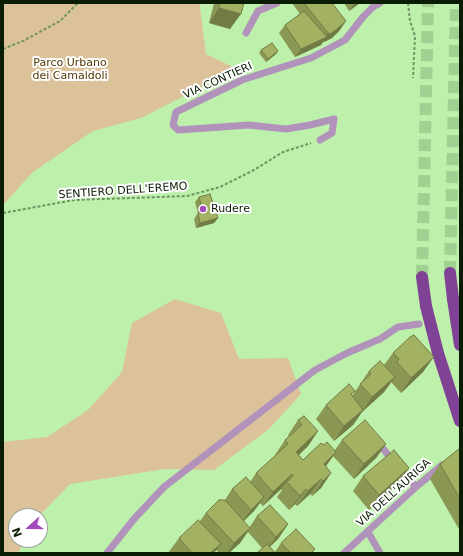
<!DOCTYPE html>
<html>
<head>
<meta charset="utf-8">
<style>
	body { margin:0 }
	#map { position:relative; width:463px; height:556px; overflow:hidden; background:#bdf0ab; font-family:"DejaVu Sans",sans-serif }
	canvas { display:block }
	.frame { position:absolute; inset:0; border:4px solid #0a1d04; pointer-events:none }
	.north { position:absolute; left:8px; top:508px; width:40px; height:40px; box-sizing:border-box; background:#fff; border:1px solid #9da59b; border-radius:50%; rotate:249deg; font-size:11px; font-weight:700; line-height:16px; text-align:center; color:#0a1d04 }
	.north::after { content:''; display:block; margin:auto; width:14px; height:18px; background:#a24dbb; clip-path:polygon(50% 0,100% 100%,50% 72%,0 100%) }
</style>
</head>
<body>
<div id="map">
<canvas width="463" height="556"></canvas>
<div class="frame"></div>
<div class="north">N</div>
</div>
<script>
const context = document.querySelector('canvas').getContext('2d');
context.lineJoin = 'round';
function fillPath(path, color) {
  context.fillStyle = color;
  context.fill(path, 'evenodd');
}
function toPath(rows) {
  const path = new Path2D();
  for (const r of rows) {
    path.moveTo(r[0], r[1]);
    for (let i = 2; i < r.length; i += 2) path.lineTo(r[i], r[i + 1]);
  }
  return path;
}
function trace(path, color, width, dash) {
  context.strokeStyle = color;
  context.lineWidth = width;
  context.lineCap = dash ? 'butt' : 'round';
  context.setLineDash(dash || []);
  context.stroke(path);
}
function drawText(font, color, halo, rows, align = 'center') {
  context.font = font + ' "DejaVu Sans",sans-serif';
  context.lineWidth = 4;
  context.setLineDash([]);
  context.textBaseline = 'middle';
  context.strokeStyle = halo;
  context.fillStyle = color;
  for (const [text, x, y, turn = 0] of rows) {
    context.save();
    context.translate(x, y);
    context.rotate((+turn || 0) * Math.PI / 180);
    context.textAlign = isNaN(turn) ? turn : align;
    if (halo) context.strokeText(text, 0, 0);
    context.fillText(text, 0, 0);
    context.restore();
  }
}
fillPath(toPath([
	[3,3,201,3,200,7,206,54,237,69,141,118,93,131,33,172,3,205],
	[175,299,221,313,239,359,288,358,301,394,269,429,214,470,165,469,70,484,39,516,16,516,16,540,25,540,18,553,3,553,3,442,47,437,88,410,122,372,132,323]
]), '#dcc29b');
trace(toPath([
	[450,273,456,3],
	[422,277,428,3]
]), '#a2d092', 12, [12, 6]);
trace(toPath([
	[408,3,410,21,415,36,413,78],
	[3,49,23,41,60,21,78,3],
	[3,213,74,200,187,196,220,187,254,170,283,152,311,143]
]), '#6f9462', 2, [3, 2]);
trace(toPath([
	[246,33,258,11,277,3],
	[320,140,332,133,334,119,310,125,286,129,249,125,178,130,173,125,176,112,242,80,311,58,345,40,363,17,373,7,380,3],
	[377,441,393,461],
	[400,469,416,487],
	[368,532,380,553],
	[107,553,134,519,164,487,315,370,347,353,380,339,398,327,419,324],
	[344,553,416,487,442,465]
]), '#b192bb', 7);
trace(toPath([
	[450,273,453,299],
	[422,277,426,306]
]), '#804294', 12);
trace(toPath([
	[453,299,460,345],
	[426,306,438,353,460,421]
]), '#804294', 12);
fillPath(toPath([
	[214,3,244,3,230,29,209,23],
	[292,3,332,3,340,30,332,38,324,42,323,42,321,45,295,57,279,33,285,25,300,14],
	[344,3,360,3,349,11],
	[261,50,278,51,276,54,266,62,259,53],
	[199,197,218,218,214,223,196,228,194,219,198,213,195,202],
	[393,353,423,372,401,393,391,382,384,392,362,412,353,425,334,441,316,419,326,405,352,396,369,371,384,365],
	[298,420,318,431,308,446,299,455,303,460,335,450,342,440,386,444,376,458,354,479,333,456,326,466,331,473,321,488,312,496,310,494,297,506,295,504,289,510,277,497,282,490,281,489,263,506,260,503,254,511,244,521,249,528,257,516,288,524,278,539,270,547,275,552,281,543,315,549,312,553,257,553,262,548,248,532,240,543,229,553,219,553,216,550,214,553,168,553,179,538,200,521,206,513,225,500,232,489,251,481,256,473,275,456,275,455,285,440,289,436,288,435],
	[460,449,460,531,430,479,440,464],
	[409,468,399,483,369,510,353,491,363,476]
]), '#8b9854');
fillPath(toPath([
	[356,3,360,3,349,11,353,5],
	[219,8,241,14,230,29,209,23],
	[346,21,340,30,332,38,324,42,323,42,321,45,295,57,301,49,325,37,328,33],
	[278,51,276,54,266,62,268,59],
	[218,218,214,223,196,228,200,223],
	[434,357,423,372,401,393,411,378],
	[395,377,384,392,362,412,353,425,334,441,344,426,363,410,372,397],
	[318,431,308,446,286,467,296,452],
	[386,444,376,458,354,479,364,464],
	[336,452,326,466,324,464],
	[409,468,399,483,369,510,379,495],
	[331,473,321,488,312,496,323,481],
	[292,474,281,489,263,506,273,492],
	[321,479,310,494,297,506,308,491],
	[306,489,295,504,289,510,300,496],
	[264,497,254,511,240,524,251,510],
	[288,524,278,539,265,551,276,537],
	[250,528,240,543,229,553,227,553,234,543],
	[221,544,214,553,210,553]
]), '#717c45');
const building = toPath([
	[220,3,244,3,241,14,219,8,220,3],
	[304,3,332,3,346,21,337,29,330,34,328,33,304,3],
	[304,11,327,37,301,49,285,25,304,11],
	[272,43,278,51,268,59,261,50,272,43],
	[210,194,218,218,200,223,198,213,203,211,199,197,210,194],
	[414,335,434,357,411,378,397,362,399,359,393,353,410,337,414,335],
	[380,361,395,377,372,397,360,384,371,374,369,371,380,361],
	[349,384,355,391,351,394,363,410,344,426,326,405,349,384],
	[304,416,318,431,296,452,303,460,321,443,324,445,327,442,336,452,324,464,331,473,323,481,321,479,308,491,306,489,300,496,287,482,293,476,292,474,273,492,256,473,288,444,285,440,302,425,298,420,304,416],
	[365,420,386,444,364,464,342,440,365,420],
	[460,448,460,499,440,464,460,448],
	[394,450,409,468,379,495,363,476,394,450],
	[246,477,264,497,251,510,232,489,246,477],
	[219,500,225,500,250,528,234,543,206,513,219,500],
	[270,505,288,524,276,537,257,516,270,505],
	[198,520,221,544,210,553,192,553,179,538,198,520],
	[296,529,315,549,311,553,291,553,281,543,296,529],
	[267,544,275,553,257,553,267,544]
]);
fillPath(building, '#a2b162');
trace(building, '#717c45', 1);
for (const [x, y, r, color] of [
	[203,209,4,"#a24dbb"]
]) {
  const dot = new Path2D();
  dot.arc(x, y, r, 0, 2 * Math.PI);
  context.fillStyle = color;
  context.fill(dot);
  trace(dot, '#fff', 1.5);
}
drawText('11px', '#533805', '#fff', [
	["Parco Urbano",70,63],
	["dei Camaldoli",70,76]
]);
drawText('11px', '#0a1d04', '#fff', [
	["VIA CONTIERI",218,81,-24],
	["SENTIERO DELL'EREMO",123,191,-4],
	["VIA DELL'AURIGA",394,493,-42]
]);
drawText('11px', '#0a1d04', '#fff', [
	["Rudere",211,209]
], 'left');
</script>
</body>
</html>
